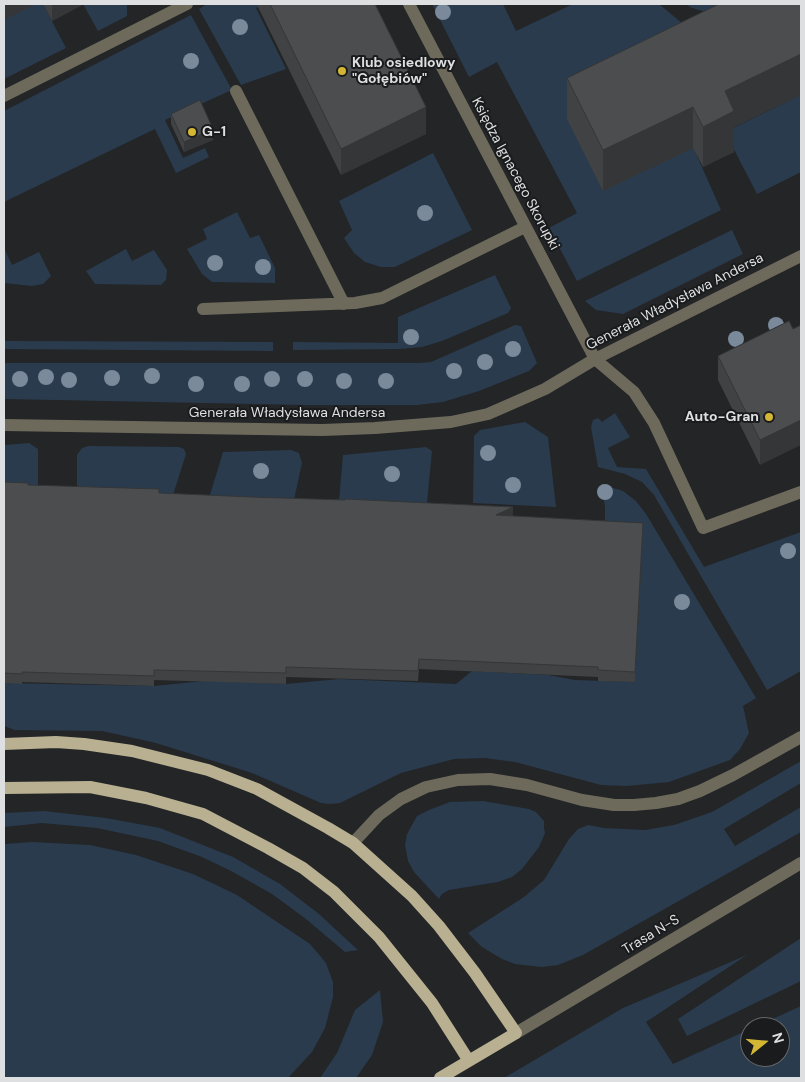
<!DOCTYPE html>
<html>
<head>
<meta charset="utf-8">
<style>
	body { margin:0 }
	#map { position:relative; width:805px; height:1082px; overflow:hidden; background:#232527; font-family:"DM Sans",sans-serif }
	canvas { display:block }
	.frame { position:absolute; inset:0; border:5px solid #dddfe0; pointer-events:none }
	.north { position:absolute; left:740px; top:1017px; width:50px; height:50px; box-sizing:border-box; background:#191b1d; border:1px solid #67696b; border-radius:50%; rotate:73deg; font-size:14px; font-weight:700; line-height:20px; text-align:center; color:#dddfe0 }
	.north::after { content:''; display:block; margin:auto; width:18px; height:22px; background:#d4b635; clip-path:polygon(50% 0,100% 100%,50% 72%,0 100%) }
</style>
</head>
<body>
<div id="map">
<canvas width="805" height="1082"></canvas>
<div class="frame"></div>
<div class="north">N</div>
</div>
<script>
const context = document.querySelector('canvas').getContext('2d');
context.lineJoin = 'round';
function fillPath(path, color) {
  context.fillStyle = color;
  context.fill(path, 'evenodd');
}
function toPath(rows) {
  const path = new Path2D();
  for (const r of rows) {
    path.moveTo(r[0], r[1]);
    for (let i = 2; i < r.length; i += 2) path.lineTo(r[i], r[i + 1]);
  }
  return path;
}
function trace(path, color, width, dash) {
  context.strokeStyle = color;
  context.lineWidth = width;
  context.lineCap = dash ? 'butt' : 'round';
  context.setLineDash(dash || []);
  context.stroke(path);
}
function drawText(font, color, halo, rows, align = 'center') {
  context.font = font + ' "DM Sans",sans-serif';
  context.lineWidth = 4;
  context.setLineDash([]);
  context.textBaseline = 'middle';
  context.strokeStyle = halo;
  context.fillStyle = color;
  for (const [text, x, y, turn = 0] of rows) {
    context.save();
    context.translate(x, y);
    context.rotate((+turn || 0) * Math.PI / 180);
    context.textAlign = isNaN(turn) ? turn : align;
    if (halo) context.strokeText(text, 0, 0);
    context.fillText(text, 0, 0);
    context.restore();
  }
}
fillPath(toPath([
	[36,4,43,4,66,48,4,79,4,8],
	[83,4,127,4,127,16,98,31],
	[207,4,265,4,256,8,286,69,241,85,199,9],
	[432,4,503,4,516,31,573,4,659,4,688,28,693,147,721,210,577,281,549,228,577,213,497,62,469,77],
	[685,4,740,4,724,10,703,11,692,8],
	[191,15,232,90,165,120,183,158,205,148,209,157,176,173,155,129,4,202,4,111],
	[801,95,801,172,757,194,725,132],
	[433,153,472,230,395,267,381,267,365,262,354,253,344,238,352,230,339,201],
	[237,212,250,238,259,235,275,268,275,283,212,282,202,274,187,249,207,239,203,229],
	[732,230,743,254,623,314,596,310,585,301],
	[126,249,132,261,154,250,167,270,166,280,161,285,95,284,86,271],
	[5,250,12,265,39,252,51,276,43,284,32,286,4,283],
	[495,275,511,308,508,313,442,341,422,347,400,349,293,350,293,342,398,343,398,317],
	[515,325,521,326,537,363,529,371,479,391,443,402,417,405,305,405,4,399,4,363,419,363,431,362],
	[4,341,273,342,273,351,4,349],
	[615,413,630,437,608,448,617,467,646,469,704,567,801,532,801,671,767,690,654,495,642,482,625,474,598,467,591,427,593,420,598,418,602,422],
	[525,422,548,437,556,507,473,503,474,436,480,430],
	[29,443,38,449,38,488,4,492,4,445],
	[88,446,179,447,184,449,186,454,173,495,77,492,77,455,82,448],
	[426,447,432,451,426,513,339,501,343,455],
	[291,450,299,453,302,463,292,509,209,498,223,452],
	[601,484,623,491,636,501,646,514,756,698,743,706,749,733,740,749,730,760,669,782,627,786,601,785,515,762,485,758,454,759,401,773,340,803,330,804,321,803,252,773,156,743,102,731,15,730,4,726,4,683,154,686,204,681,286,684,339,679,456,684,472,671,548,675,575,680,635,682,605,531,605,507],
	[801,761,801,783,724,829,735,846,801,807,801,832,583,955,558,965,542,967,515,964,502,959,482,947,468,933,524,897,544,880,569,839,578,829,588,825,604,828,645,830,674,825,712,812],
	[483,801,529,809,536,812,544,821,544,828,545,833,539,847,522,869,512,877,498,882,449,890,442,894,439,899,414,872,408,861,405,845,407,834,417,816,429,810,450,802],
	[44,811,106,818,160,828,233,857,280,884,319,914,358,950,345,952,306,919,272,894,233,872,202,857,158,841,97,828,42,823,4,827,4,813],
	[32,842,90,845,136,855,193,874,237,895,310,944,326,963,333,982,333,997,325,1028,312,1052,288,1078,4,1078,4,844],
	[801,938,801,981,687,1036,678,1019],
	[747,955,646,1022,673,1064,750,1029,750,1057,780,1057,780,1027,755,1027,801,1006,801,1078,504,1078,623,1008],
	[380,990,383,1022,372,1055,356,1078,320,1078,337,1053,355,1010]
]), '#2a3b4d');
trace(toPath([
	[409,4,595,359,634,392,654,423,703,528,801,492],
	[236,91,344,304],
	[4,96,187,4],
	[203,309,355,303,382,298,525,227],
	[4,425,322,430,375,428,451,422,488,414,545,389,595,359,801,256],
	[353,843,379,815,401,799,426,787,458,780,490,779,527,785,582,800,614,805,634,805,656,803,678,799,700,791,733,775,801,737],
	[516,1033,801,863]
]), '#6e6a5b', 12);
trace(toPath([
	[4,744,56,742,84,744,132,751,208,770,257,789,328,828,353,843,412,896,439,926,475,973,516,1033,440,1078],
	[4,788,90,787,146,798,203,814,268,848,303,868,334,892,379,937,432,1003,469,1061]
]), '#b8b091', 12);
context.fillStyle = '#7a8a9b';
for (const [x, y] of [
	[443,12],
	[240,27],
	[191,61],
	[425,213],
	[215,263],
	[263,267],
	[776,325],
	[411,337],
	[736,339],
	[513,349],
	[485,362],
	[454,371],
	[152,376],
	[46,377],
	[112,378],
	[20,379],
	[272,379],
	[305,379],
	[69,380],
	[344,381],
	[386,381],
	[196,384],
	[242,384],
	[488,453],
	[261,471],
	[392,474],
	[513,485],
	[605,492],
	[788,551],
	[682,602]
]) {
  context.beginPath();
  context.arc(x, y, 8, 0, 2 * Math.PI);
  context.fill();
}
fillPath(toPath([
	[43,4,84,4,52,21],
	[258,4,375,4,426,134,341,175,258,7],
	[801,4,801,95,734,127,734,152,703,167,693,148,603,191,567,119,567,78],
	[171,114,213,140,184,152,171,124],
	[789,321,760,465,718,380,718,356],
	[4,482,28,485,159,493,513,516,643,533,635,682,598,681,598,677,419,669,418,681,286,677,286,684,154,680,154,686,22,682,22,684,4,683]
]), '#404244');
fillPath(toPath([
	[4,4,36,4,4,20],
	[52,4,84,4,52,21],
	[801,54,801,95,734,127,734,152,703,167,703,127,725,91],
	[426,107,426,134,341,175,341,149],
	[693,107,693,148,603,191,603,150],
	[213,129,213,140,184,152,184,142],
	[801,420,801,445,760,465,760,440],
	[513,507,513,517,496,515],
	[643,523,643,533,635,682,635,672]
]), '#343637');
const building = toPath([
	[270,4,375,4,426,107,341,149,270,4],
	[719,4,801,4,801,54,725,91,734,111,703,127,693,107,603,150,567,78,719,4],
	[200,100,213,129,184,142,171,114,200,100],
	[789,321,793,329,801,325,801,420,760,440,718,356,789,321],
	[4,482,28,483,28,485,159,489,159,493,252,497,345,500,345,499,513,507,496,515,643,523,635,672,598,670,598,667,419,659,418,671,286,667,286,673,154,670,154,676,22,672,22,674,4,673,4,482]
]);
fillPath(building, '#4b4d4f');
trace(building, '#343637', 1);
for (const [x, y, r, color] of [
	[342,71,5,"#d4b635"],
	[192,132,5,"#d4b635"],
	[769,417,5,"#d4b635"]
]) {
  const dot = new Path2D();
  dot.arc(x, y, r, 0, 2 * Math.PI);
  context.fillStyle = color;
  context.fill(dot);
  trace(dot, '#191b1d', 2);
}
drawText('bold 14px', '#dddfe0', '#191b1d', [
	["Klub osiedlowy",352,63],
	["\"Gołębiów\"",352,79],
	["G-1",202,132],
	["Auto-Gran",759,417,"right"]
], 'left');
drawText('14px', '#dddfe0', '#191b1d', [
	["Księdza Ignacego Skorupki",515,174,62],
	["Generała Władysława Andersa",675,302,-27],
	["Generała Władysława Andersa",287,413],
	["Trasa N-S",651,935,-31]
]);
</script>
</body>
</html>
